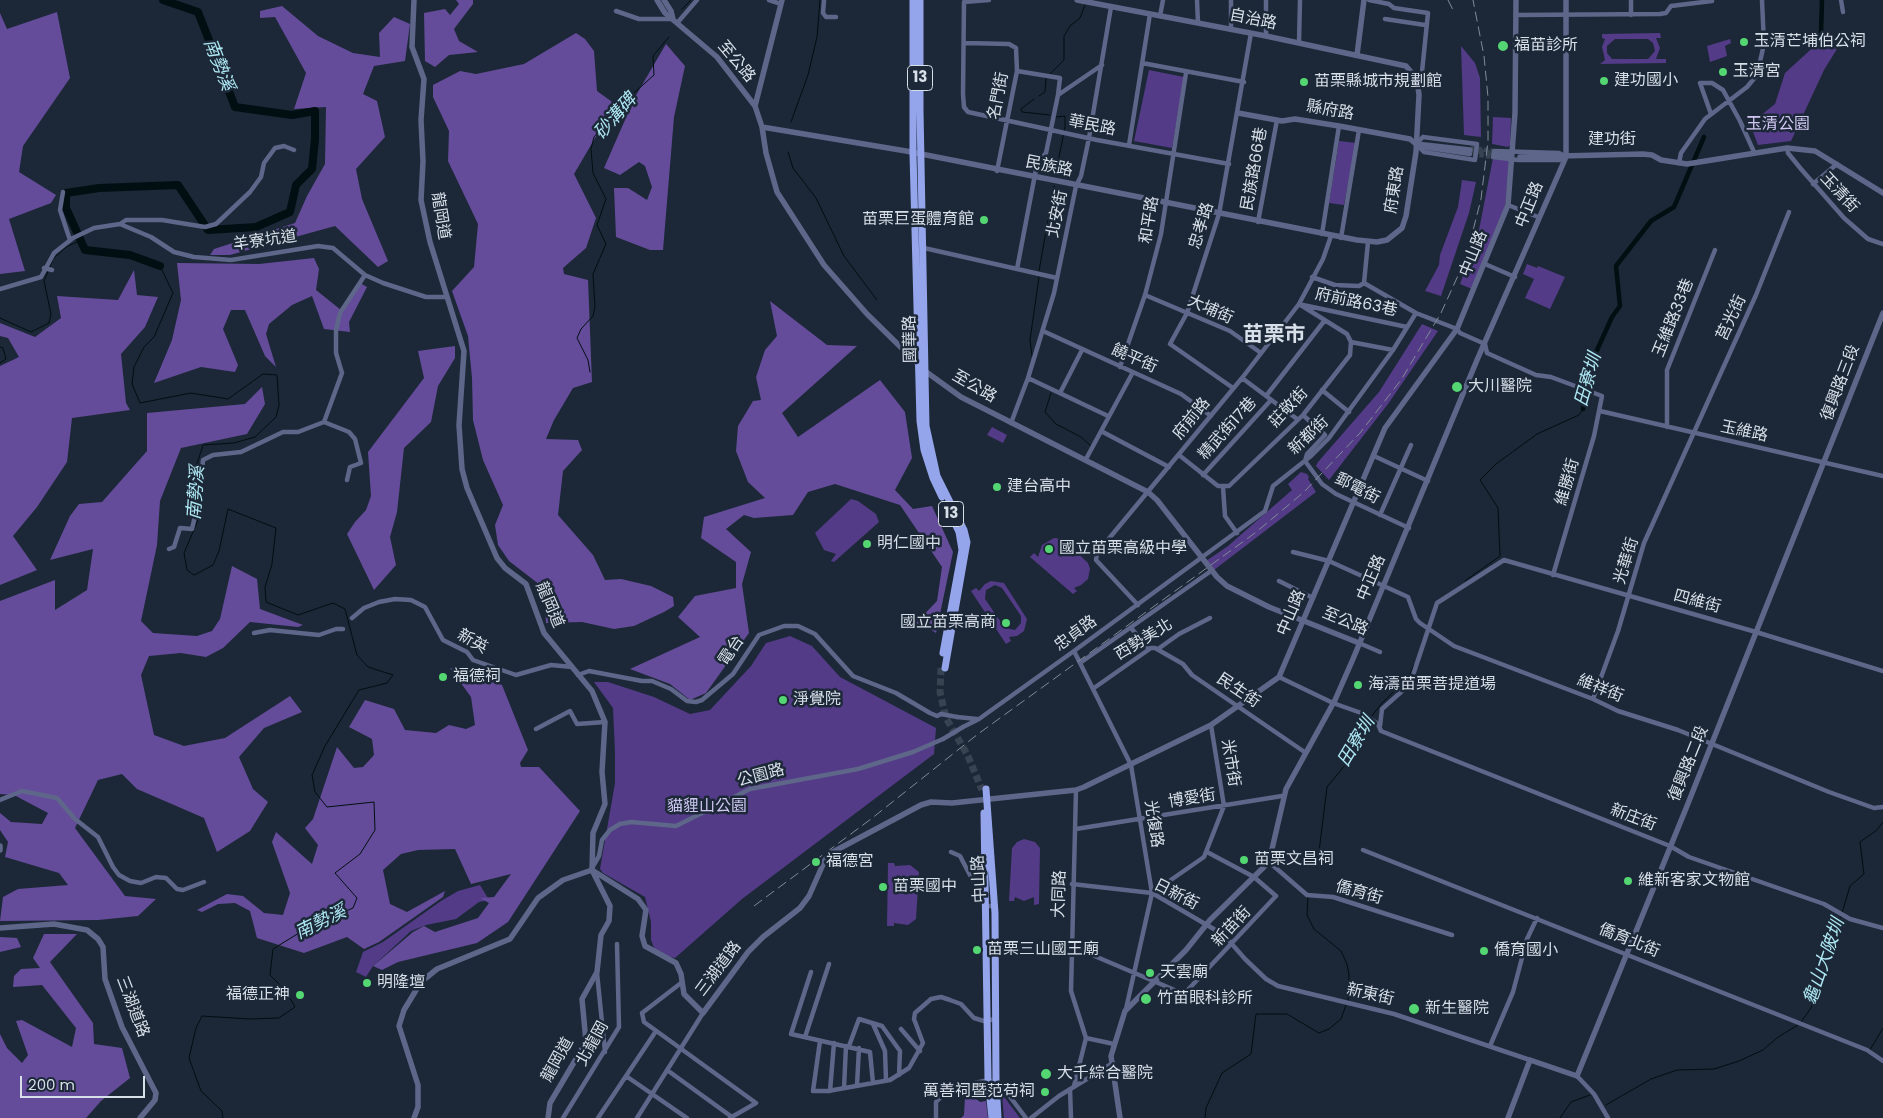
<!DOCTYPE html>
<html>
<head>
<meta charset="utf-8">
<style>
	body { margin:0 }
	#map { position:relative; width:1883px; height:1118px; overflow:hidden; background:#1c2837; font-family:Poppins,sans-serif }
	canvas { display:block }
	.scale { position:absolute; left:20px; top:1076px; width:125px; height:22px; box-sizing:border-box; border:2px solid #d7dfe9; border-top:0; padding-left:6px; font-size:15px; line-height:18px; white-space:nowrap; color:#d7dfe9; -webkit-text-stroke:4px #1c2837; paint-order:stroke }
</style>
</head>
<body>
<div id="map">
<canvas width="1883" height="1118"></canvas>
<div class="scale">200 m</div>
</div>
<script>
const context = document.querySelector('canvas').getContext('2d');
context.lineJoin = 'round';
function fillPath(path, color) {
  context.fillStyle = color;
  context.fill(path, 'evenodd');
}
function toPath(rows) {
  const path = new Path2D();
  for (const r of rows) {
    path.moveTo(r[0], r[1]);
    for (let i = 2; i < r.length; i += 2) path.lineTo(r[i], r[i + 1]);
  }
  return path;
}
function trace(path, color, width, dash) {
  context.strokeStyle = color;
  context.lineWidth = width;
  context.lineCap = dash ? 'butt' : 'round';
  context.setLineDash(dash || []);
  context.stroke(path);
}
function drawText(font, color, halo, rows, align = 'center') {
  context.font = font + ' Poppins,"Noto Sans TC",sans-serif';
  context.lineWidth = 5;
  context.setLineDash([]);
  context.textBaseline = 'middle';
  context.strokeStyle = halo;
  context.fillStyle = color;
  for (const [text, x, y, turn = 0] of rows) {
    context.save();
    context.translate(x, y);
    context.rotate((+turn || 0) * Math.PI / 180);
    context.textAlign = isNaN(turn) ? turn : align;
    if (halo) context.strokeText(text, 0, 0);
    context.fillText(text, 0, 0);
    context.restore();
  }
}
fillPath(toPath([
	[1660,33,1661,38,1656,38,1660,48,1656,59,1666,59,1666,63,1600,64,1605,60,1602,47,1605,39,1602,38,1602,34],
	[1615,39,1648,39,1653,43,1655,51,1648,59,1612,59,1607,53,1607,46],
	[1730,39,1731,43,1725,46,1727,56,1710,62,1707,46],
	[1831,40,1840,44,1824,70,1791,141,1758,145,1750,124,1775,104,1785,73,1819,42],
	[1461,46,1475,63,1480,78,1481,137,1464,135],
	[1149,70,1184,77,1172,148,1134,141],
	[1493,117,1511,118,1510,145,1508,147,1492,144],
	[1339,141,1356,143,1344,205,1329,203],
	[1493,158,1510,161,1505,206,1472,289,1460,284,1478,235],
	[1462,180,1476,182,1469,213,1441,296,1425,291,1439,265,1440,255,1458,207],
	[1527,264,1537,268,1538,266,1565,277,1550,309,1525,298,1534,279,1523,274],
	[1422,324,1438,331,1388,404,1329,480,1316,466,1318,462,1379,392],
	[992,427,1007,435,1003,443,987,435],
	[1301,472,1307,474,1309,477,1308,479,1316,492,1214,570,1206,561,1228,546,1292,490,1288,484],
	[851,499,858,501,876,514,879,522,834,562,831,561,836,554,824,550,815,533],
	[1054,538,1063,539,1088,563,1090,569,1088,579,1081,585,1074,588,1077,591,1073,594,1030,557,1034,553,1038,557,1042,545],
	[991,581,1004,583,1027,619,1024,631,1017,636,1009,637,1011,641,1006,644,971,591,976,588,979,591,985,584],
	[995,585,1002,588,1021,616,1021,623,1015,630,1005,628,985,599,986,590],
	[790,636,812,646,840,677,936,728,934,754,742,899,675,958,656,953,651,940,651,922,645,897,603,873,600,869,615,783,615,752,613,708,594,682,608,682,654,697,690,714,710,710,751,666,766,643],
	[1024,839,1035,842,1040,848,1039,904,1034,905,1034,897,1024,901,1015,897,1014,901,1009,901,1012,848,1017,842],
	[888,863,894,863,895,866,910,865,919,872,916,919,908,925,894,923,894,926,887,926],
	[480,885,489,900,479,902,456,919,426,925,411,931,373,966,366,977,356,972,363,952,383,942,441,901,458,891],
	[1002,1094,1020,1118,1004,1118]
]), '#533b87');
fillPath(toPath([
	[456,0,473,0,473,4,454,29,459,41,478,52,449,55,435,67,425,61,424,13,445,9,450,15,459,4],
	[282,6,318,36,353,53,380,57,379,33,394,17,410,24,405,61,374,66,363,94,377,101,385,137,356,169,362,199,388,261,378,267,335,226,230,255,210,255,214,249,295,223,307,196,325,164,326,107,294,109,306,73,275,17,260,18,260,11],
	[57,12,70,78,23,146,19,172,56,195,51,203,9,219,25,271,0,274,0,13,7,29],
	[576,33,585,39,594,51,597,91,615,104,574,174,596,218,586,248,563,268,564,274,588,280,592,382,573,388,554,420,546,439,578,440,582,450,563,471,558,515,593,555,605,580,621,579,651,586,673,597,674,606,664,612,634,626,614,629,582,622,546,623,544,588,509,561,498,545,495,525,503,505,483,460,473,420,472,378,468,336,452,291,474,267,478,224,448,161,449,131,433,97,433,85,460,71,476,74,524,64],
	[666,44,685,66,674,117,663,250,650,250,616,237,614,188,628,188,647,200,652,187,645,166,639,162,620,175,604,168,635,97],
	[314,258,319,269,316,290,341,310,360,283,367,287,349,322,350,332,324,329,312,296,292,305,269,324,266,334,276,367,265,356,245,310,231,310,223,329,238,365,235,372,201,367,154,383,172,340,181,300,177,263,259,264],
	[134,270,137,295,158,297,145,327,121,354,126,403,130,410,72,418,67,462,37,507,13,536,37,570,0,585,0,366,19,357,8,338,0,336,0,323,35,337,61,318,57,296,118,300],
	[770,301,827,345,857,346,782,413,798,437,880,380,905,412,912,458,895,490,913,509,932,506,953,552,936,633,922,624,915,628,914,625,937,601,942,567,900,505,835,484,808,492,793,515,754,518,744,515,726,529,751,552,742,584,749,633,706,693,690,700,670,684,630,669,700,637,678,617,695,596,736,588,736,562,701,538,704,517,765,498,748,482,736,451,738,426,753,401,761,400,756,377,765,350,777,336],
	[455,346,455,358,438,386,431,422,404,448,397,512,390,537,396,565,374,590,347,534,355,522,366,510,371,496,368,452,424,378,418,351],
	[262,387,265,404,247,434,181,448,160,501,157,545,141,621,153,633,197,636,212,631,220,619,232,566,257,579,260,609,303,625,298,627,250,622,223,648,206,657,181,653,149,656,141,675,154,735,184,746,225,738,290,696,302,712,264,728,239,757,253,789,268,802,250,831,217,852,204,818,137,789,122,774,98,780,75,828,125,896,156,899,138,916,98,920,0,921,3,897,18,889,68,885,59,873,5,857,8,842,0,830,0,813,11,822,42,824,48,813,14,795,0,794,0,601,55,580,55,610,87,590,93,549,50,560,70,516,79,504,102,502,147,451,147,413,245,404],
	[450,668,502,685,528,750,520,763,521,767,539,767,580,811,508,922,477,943,398,962,382,970,373,966,413,932,424,926,435,932,478,918,489,903,480,898,494,897,511,874,471,884,455,849,418,850,401,854,383,870,390,904,407,912,445,891,443,897,379,942,364,949,347,937,304,953,257,938,250,911,235,903,218,904,202,912,197,910,227,894,243,896,264,913,283,915,290,893,272,842,276,832,312,864,318,845,305,828,313,819,337,747,354,768,363,767,374,755,372,739,349,727,365,700,394,709,405,730,436,733,449,725,466,729,475,725,471,697],
	[44,934,77,934,50,962,93,1023,94,1044,122,1048,130,1078,101,1101,86,1118,0,1118,0,1034,7,1048,22,1063,28,1055,16,1021,22,1020,72,1047,76,1028,42,985,13,987,14,976,21,969,40,968,33,958],
	[0,937,17,938,21,947,0,952],
	[970,1094,980,1102,986,1101,988,1118,961,1118,964,1115,965,1097]
]), '#644c9a');
trace(toPath([
	[682,9,691,0],
	[1049,75,1064,60,1064,36,1070,26,1080,18,1085,5],
	[1039,96,1045,92,1046,78],
	[1034,99,1021,109,1022,112,1050,115],
	[1056,117,1065,116,1065,127,1058,162],
	[791,122,808,75,817,37,820,0],
	[788,152,793,168,816,198,844,256,877,300],
	[160,266,173,293,154,337,144,347,134,367,132,384,140,403,191,393,228,399,263,374,277,375,279,405,276,417,255,437,234,443,203,445,196,467,196,475],
	[1039,271,1054,186],
	[0,318,31,332,49,323,51,314,44,281,53,259,66,247,81,240],
	[0,347,3,348,6,359,0,363],
	[1032,356,1030,340,1039,277],
	[590,372,588,360,577,338,581,329,593,316,595,307,593,274,606,244,597,225,606,199,593,173,591,149,594,137,626,100,654,75,653,56,669,37],
	[1051,393,1045,412,1056,424,1081,437,1091,446],
	[197,481,199,518,184,553,187,570,194,575,213,565,219,551,228,509,276,528,272,564,265,587,266,602,298,615,333,603,345,609,357,655,368,667,393,675,387,683,359,690,325,746,312,775,315,792,327,807,374,802,375,830,360,854,335,873,357,898,353,908,307,928,273,949,270,975,286,991,295,1007,279,1018,250,1019,202,1016,196,1028,189,1058,201,1091,222,1111,223,1118],
	[1465,581,1500,556,1498,508,1480,480,1496,464,1537,434,1579,415,1583,409],
	[1371,717,1382,703,1408,678,1414,665],
	[1317,868,1327,787,1346,764,1363,728,1369,720],
	[1308,897,1307,915,1314,929,1341,951,1347,964,1349,975,1348,1001],
	[1801,1022,1811,1008,1824,974,1850,886,1864,874,1860,842,1877,830,1883,822],
	[1870,1050,1883,1028],
	[1606,1105,1651,1079,1677,1070,1714,1069,1739,1061,1763,1050,1778,1037,1798,1025],
	[1205,1118,1206,1108,1222,1073,1251,1054,1256,1014,1287,1014,1319,1033,1329,1029,1341,1019,1346,1005],
	[1560,1118,1571,1102,1590,1095]
]), '#010f12', 1);
trace(toPath([
	[1821,33,1822,0],
	[1583,409,1593,359,1612,317,1620,306,1616,266,1651,221,1674,207,1704,137]
]), '#010f12', 4.5);
trace(toPath([
	[160,266,130,255,85,250,66,208,66,193,99,188,178,185,208,230,256,227,290,212,296,185,312,169,315,139,315,111,292,115,235,107,198,12,163,0]
]), '#010f12', 8);
trace(toPath([
	[1471,148,1494,151],
	[1473,154,1493,157]
]), '#384352', 4.5, [4.5, 2]);
trace(toPath([
	[1470,150,1494,154]
]), '#384352', 5.5, [5.5, 3]);
trace(toPath([
	[941,668,940,692,946,718,968,756,982,790]
]), '#384352', 7, [7, 3.5]);
trace(toPath([
	[769,0,781,4],
	[824,0,823,13,826,17,836,17],
	[989,0,964,2,963,94,964,107,968,112,1097,140,1229,164],
	[1197,0,1198,23],
	[1231,0,1231,30],
	[1266,0,1266,36],
	[1369,0,1389,4,1394,8,1428,13,1422,72,1417,79],
	[1841,0,1843,12],
	[616,11,639,19,673,19],
	[1516,15,1660,14,1666,13,1671,6,1712,1],
	[1631,15,1631,0],
	[1160,16,1163,0],
	[1385,19,1425,25],
	[678,22,697,0],
	[964,43,1009,44,1016,48,1017,71,997,171],
	[1299,43,1300,0],
	[1142,63,1244,82],
	[1017,71,1060,78,1058,95],
	[1711,114,1700,83,1712,83,1723,90,1740,121,1754,152],
	[1423,137,1477,144,1475,160,1424,152,1416,144,1423,137],
	[1129,145,1150,14],
	[1422,147,1470,154],
	[1787,148,1788,153,1801,169,1844,218,1868,239,1883,244],
	[1494,151,1559,153,1565,156],
	[1493,157,1518,160,1560,160,1566,157],
	[1679,163,1681,153,1705,119,1747,87,1757,75,1764,44,1762,0],
	[1255,172,1260,145],
	[1813,184,1837,164],
	[63,192,60,210,70,240],
	[1508,205,1538,217],
	[1258,222,1277,120],
	[120,224,126,220,162,220,205,227,216,224,250,192,261,177,264,163,275,148,284,146,294,150],
	[1322,234,1339,126],
	[1341,238,1359,130],
	[924,248,1057,278],
	[1485,264,1515,277],
	[44,268,52,270],
	[1017,269,1037,164,1046,153,1058,95,1102,65],
	[1312,277,1335,285,1359,286,1364,283,1416,313,1457,329,1460,333,1485,344,1487,353,1536,375,1551,377,1602,396,1594,436,1553,575],
	[1364,283,1368,242],
	[0,289,41,277,54,253,73,238,94,228,120,224,151,237,174,252,194,257,231,260,318,246,333,248,365,275,383,283,426,297,445,297],
	[1145,295,1230,331,1261,353],
	[1303,305,1407,327],
	[1043,331,1181,394,1211,416],
	[1351,342,1393,350],
	[1120,367,1145,295,1161,234,1186,73],
	[1028,378,1108,416],
	[1242,378,1297,419],
	[1233,388,1170,344,1187,313,1219,214,1251,33],
	[1322,390,1349,412],
	[1060,393,1082,350],
	[1266,396,1325,320],
	[1600,411,1883,476],
	[1303,415,1325,435,1307,454,1305,461,1322,484,1336,494,1409,528],
	[324,422,342,373,336,353,336,330,340,313,365,275],
	[1011,423,1028,378,1054,293,1076,186,1081,176,1089,138,1111,7],
	[1667,427,1667,370,1715,250],
	[1101,431,1169,467],
	[1179,455,1218,486,1229,486,1303,415,1350,355,1351,342,1347,334,1299,304],
	[1374,456,1428,481],
	[1086,459,1133,372],
	[1203,475,1271,400],
	[1223,487,1225,516,1237,533],
	[1380,515,1411,445],
	[169,549,174,547,180,528,192,529,195,516,193,482,202,471,203,460,213,455,241,452,283,432,298,432,324,422,349,432,355,439,361,463,350,467,347,480],
	[1293,552,1329,561,1408,597,1416,619,1420,623,1454,646,1593,699,1618,711,1678,730,1829,792,1874,808,1883,807],
	[1279,581,1313,598],
	[1138,605,1096,560,1097,553,1242,378,1299,304,1323,259,1331,236],
	[352,618,364,608,379,602,395,599,411,600,425,607,443,640,467,652,473,660,516,675,551,665,572,667],
	[1131,628,1149,649],
	[254,633,270,630,319,635,336,629,343,629],
	[1359,643,1380,652],
	[1158,649,1179,634,1210,618],
	[1074,651,1131,765,1152,893,1126,1009],
	[1080,663,1211,571],
	[578,675,589,671,642,681,652,681,671,689,687,701,696,702,702,700,733,674,759,635,784,626,798,626,815,634,853,676,896,693,930,713,937,716,941,714],
	[1279,677,1333,703,1364,714,1378,724,1381,731,1670,846,1689,857,1824,904,1850,919,1883,928],
	[1094,688,1151,648,1155,648,1183,664,1192,675,1306,753],
	[1593,699,1618,631,1644,543,1756,295,1789,212],
	[957,717,977,719],
	[1380,726,1382,709,1410,684,1437,603,1504,560,1756,632,1883,671],
	[963,727,979,719,1074,651,1265,511,1273,486,1311,456,1329,438,1393,350,1416,313],
	[536,729,570,711,577,724,605,722],
	[0,800,22,791,57,798,75,819,98,837,113,867,119,875,130,881,141,883,156,877,166,878,177,889,183,890,204,882],
	[1076,829,1282,796],
	[1363,850,1867,1050,1883,1061],
	[951,852,960,856,971,877],
	[1269,862,1307,895,1333,897,1452,935],
	[986,864,971,877,987,906,995,906],
	[592,868,599,856,602,840,610,830,620,824,631,822,676,826,750,789,858,769,913,752,943,739],
	[1072,884,1152,893,1159,897,1224,935,1245,959,1266,979,1278,986,1394,1014,1530,1060],
	[1152,893,1204,857,1224,806,1211,725],
	[1071,946,1184,994,1276,896,1254,877,1207,852],
	[811,972,791,1034,870,1052,873,1083],
	[597,973,605,1052],
	[681,983,642,1013,644,1022,756,1103,730,1118],
	[873,1024,885,1051,886,1080],
	[901,1029,920,1051],
	[805,1037,829,964],
	[1086,1038,1114,1044],
	[820,1041,813,1091,828,1091,890,1080,909,1068,923,1043,914,1019,915,1013,931,999,941,997,950,1000,961,1004,974,1018,984,1021,996,1019],
	[849,1046,859,1019,882,1026,900,1051,899,1075],
	[1490,1046,1513,992,1527,939,1537,918],
	[667,1070,732,1117],
	[626,1076,687,1118],
	[1577,1076,1594,1094,1608,1118],
	[857,1085,859,1048],
	[1074,1086,1086,1038,1071,991,1076,790],
	[844,1088,846,1046],
	[1070,1089,1071,1118],
	[830,1091,834,1043],
	[563,1118,619,1027,617,944],
	[598,1118,656,1031],
	[637,1118,703,1013],
	[936,1118,936,1102,949,1089,988,1080,1002,1086,1026,1118],
	[1031,1118,1059,1096,1113,1063]
]), '#5e6689', 4.5);
trace(toPath([
	[414,0,412,47,424,79,421,120,423,161,421,200,430,242,464,351,459,425,462,469,467,488,497,558,505,568,526,584,544,633,592,691,605,722,602,772,605,804,593,833,592,870,610,906,609,921,601,935,597,972,582,999,586,1042,550,1103,548,1118],
	[657,0,665,13,717,57,755,106,762,127,766,153,777,192,824,265,867,314,925,371,961,397,1148,492,1157,500,1217,577,1227,586,1269,607,1359,643],
	[664,0,671,11,673,19],
	[1357,55,1364,0],
	[755,106,782,0],
	[1238,113,1282,121,1295,119,1339,126,1410,139,1416,144],
	[762,127,906,151,1357,240,1377,242,1387,240,1402,228,1406,216,1416,152,1419,95,1417,79,1406,66,1266,36,1077,0],
	[1416,144,1470,150],
	[1494,154,1509,156],
	[1520,157,1643,154,1652,155,1661,160,1687,164,1787,148,1815,151,1883,193],
	[0,846,0,850],
	[0,928,54,924,87,930,98,939,103,947,105,979,122,1027,156,1093,155,1100,140,1118],
	[414,1118,418,1107,418,1085,399,1026,404,1010,421,982,437,969,510,939,538,898,563,880,592,870,638,899,646,910,642,936,645,946,676,963,681,974,684,994,703,1013,748,952,763,937,800,908,809,896,825,860,831,853,921,805,931,802,952,803,1076,790,1084,787,1211,725,1279,677,1385,428,1457,329,1508,205,1515,113,1516,0],
	[1120,1118,1111,1056,1125,1011,1186,950,1210,920,1269,862,1286,789,1335,700,1353,659,1477,360,1566,157,1566,0],
	[1508,1118,1530,1060,1577,1076,1687,806,1883,313]
]), '#5e6689', 5.5);
trace(toPath([
	[913,0,913,154,920,421,924,450,933,478,942,497],
	[920,0,920,110,926,426,937,476,964,530,967,542,945,668],
	[943,653,962,550,959,532,950,513],
	[986,789,995,913,996,1081,998,1118],
	[984,813,988,1080,992,1118]
]), '#95a5ec', 7);
trace(toPath([
	[1448,0,1453,10],
	[754,906,871,819,978,734,1255,533,1304,492,1360,433,1401,380,1441,313,1466,258,1481,199,1488,141,1488,97,1484,56,1473,0]
]), '#818b97', 1, [10, 5]);
trace(toPath([
	[941,714,957,717],
	[943,739,963,727]
]), '#5e6689', 4.5);
for (const [x, y, r, color] of [
	[1744,42,5,"#54d672"],
	[1503,46,6,"#54d672"],
	[1723,72,5,"#54d672"],
	[1604,81,5,"#54d672"],
	[1304,82,5,"#54d672"],
	[984,220,5,"#54d672"],
	[1457,387,6,"#54d672"],
	[997,487,5,"#54d672"],
	[867,544,5,"#54d672"],
	[1049,549,5,"#54d672"],
	[1006,623,5,"#54d672"],
	[443,677,5,"#54d672"],
	[1358,685,5,"#54d672"],
	[783,700,5,"#54d672"],
	[1244,860,5,"#54d672"],
	[816,862,5,"#54d672"],
	[1628,881,5,"#54d672"],
	[883,887,5,"#54d672"],
	[977,950,5,"#54d672"],
	[1484,951,5,"#54d672"],
	[1150,973,5,"#54d672"],
	[367,983,5,"#54d672"],
	[300,995,5,"#54d672"],
	[1146,999,6,"#54d672"],
	[1414,1009,6,"#54d672"],
	[1046,1074,6,"#54d672"],
	[1045,1092,5,"#54d672"]
]) {
  const dot = new Path2D();
  dot.arc(x, y, r, 0, 2 * Math.PI);
  context.fillStyle = color;
  context.fill(dot);
  trace(dot, '#1c2837', 2);
}
for (const [x, y, w] of [
	[920,78,25],
	[951,514,25]
]) {
  const box = new Path2D();
  box.roundRect(x - w / 2, y - 12.5, w, 25, 4);
  context.fillStyle = '#1c2837';
  context.fill(box);
  trace(box, '#d7dfe9', 1);
}
drawText('bold 15px', '#d7dfe9', null, [
	["13",920,78],
	["13",951,514]
]);
drawText('16px', '#d7dfe9', '#1c2837', [
	["自治路",1253,20,11],
	["至公路",736,62,50],
	["名門街",999,96,-79],
	["縣府路",1330,111,10],
	["華民路",1092,126,11],
	["建功街",1612,140],
	["民族路",1049,167,11],
	["民族路66巷",1255,169,-80],
	["府東路",1395,190,-81],
	["玉清街",1839,193,47],
	["中正路",1530,205,-68],
	["北安街",1058,214,-79],
	["龍岡道",440,216,81],
	["和平路",1150,220,-81],
	["忠孝路",1202,226,-73],
	["羊寮坑道",265,241,-8],
	["中山路",1474,254,-68],
	["府前路63巷",1356,303,12],
	["大埔街",1210,310,24],
	["玉維路33巷",1674,318,-68],
	["莒光街",1732,318,-65],
	["國華路",911,339,-91],
	["饒平街",1134,359,24],
	["復興路三段",1841,383,-69],
	["至公路",974,387,30],
	["莊敬街",1289,408,-47],
	["府前路",1192,419,-51],
	["精武街17巷",1228,429,-48],
	["玉維路",1744,432,12],
	["新都街",1309,436,-43],
	["維勝街",1568,482,-74],
	["郵電街",1357,489,27],
	["光華街",1627,561,-73],
	["中正路",1372,578,-67],
	["四維街",1697,602,15],
	["龍岡道",549,605,67],
	["中山路",1292,613,-67],
	["至公路",1345,622,23],
	["忠貞路",1076,634,-36],
	["西勢美北",1144,640,-31],
	["新英",472,642,30],
	["電台",732,651,-56],
	["維祥街",1600,689,22],
	["民生街",1238,691,34],
	["米市街",1230,763,81],
	["復興路二段",1689,764,-68],
	["公園路",761,776,-15],
	["博愛街",1192,799,-9],
	["新庄街",1633,818,21],
	["光復路",1153,824,81],
	["中山路",980,879,-93],
	["僑育街",1359,893,16],
	["大同路",1060,894,-88],
	["日新街",1176,895,27],
	["新苗街",1232,927,-47],
	["僑育北街",1629,941,22],
	["三湖道路",719,969,-53],
	["新東街",1370,995,13],
	["三湖道路",132,1007,69],
	["北龍岡",593,1044,-61],
	["龍岡道",558,1060,-61]
]);
drawText('16px', '#d7dfe9', '#1c2837', [
	["玉清芒埔伯公祠",1754,42],
	["福苗診所",1514,46],
	["玉清宮",1733,72],
	["建功國小",1614,81],
	["苗栗縣城市規劃館",1314,82],
	["苗栗巨蛋體育館",974,220,"right"],
	["大川醫院",1468,387],
	["建台高中",1007,487],
	["明仁國中",877,544],
	["國立苗栗高級中學",1059,549],
	["國立苗栗高商",996,623,"right"],
	["福德祠",453,677],
	["海濤苗栗菩提道場",1368,685],
	["淨覺院",793,700],
	["苗栗文昌祠",1254,860],
	["福德宮",826,862],
	["維新客家文物館",1638,881],
	["苗栗國中",893,887],
	["苗栗三山國王廟",987,950],
	["僑育國小",1494,951],
	["天雲廟",1160,973],
	["明隆壇",377,983],
	["福德正神",290,995,"right"],
	["竹苗眼科診所",1157,999],
	["新生醫院",1425,1009],
	["大千綜合醫院",1057,1074],
	["萬善祠暨范苟祠",1035,1092,"right"]
], 'left');
drawText('16px', '#d0c7f3', '#1c2837', [
	["玉清公園",1778,125],
	["貓貍山公園",707,807]
]);
drawText('italic 18px', '#aee8f4', '#1c2837', [
	["南勢溪",218,65,69],
	["砂溝碑",616,117,-49],
	["田寮圳",1589,380,-74],
	["南勢溪",197,493,-86],
	["田寮圳",1357,742,-59],
	["南勢溪",321,923,-26],
	["龜山大陂圳",1825,962,-71]
]);
drawText('bold 21px', '#d7dfe9', '#1c2837', [
	["苗栗市",1274,336]
]);
</script>
</body>
</html>
